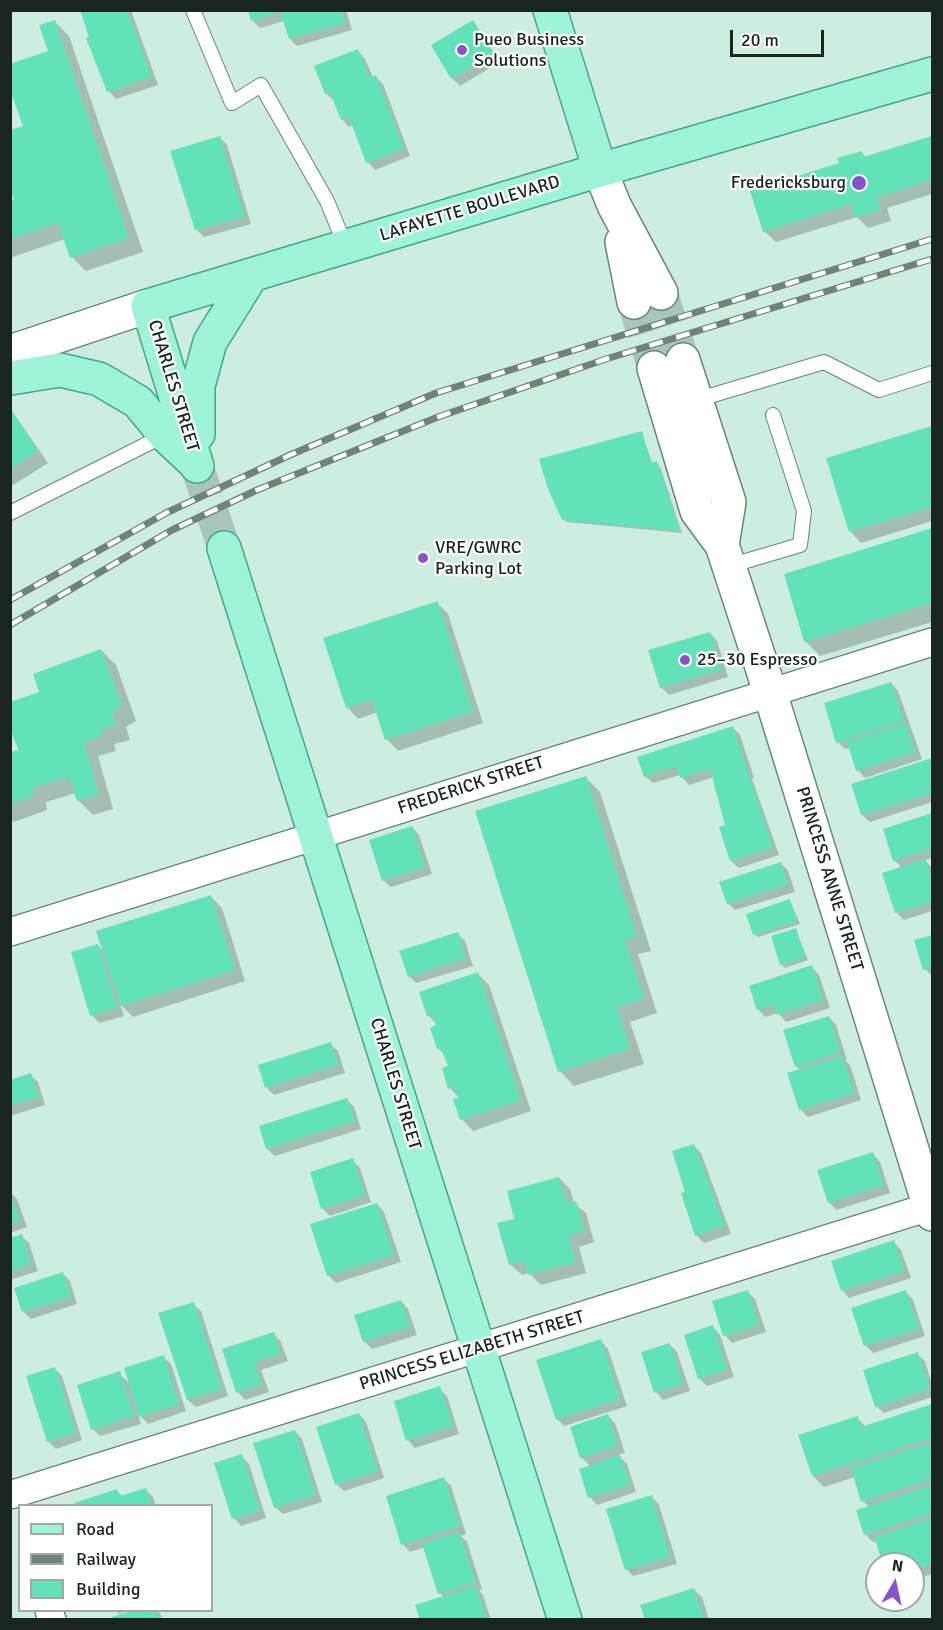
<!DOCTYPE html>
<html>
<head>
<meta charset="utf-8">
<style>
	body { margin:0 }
	#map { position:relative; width:943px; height:1630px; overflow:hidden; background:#cdede0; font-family:Signika,sans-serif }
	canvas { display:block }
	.frame { position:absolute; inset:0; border:12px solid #192521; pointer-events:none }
	.legend { position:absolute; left:18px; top:1504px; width:195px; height:108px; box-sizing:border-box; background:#fff; border:2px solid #a3a8a6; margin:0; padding:8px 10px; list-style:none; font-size:18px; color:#192521 }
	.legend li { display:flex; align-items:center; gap:12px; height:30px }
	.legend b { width:30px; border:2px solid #a3a8a6 }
	.north { position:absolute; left:865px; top:1552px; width:60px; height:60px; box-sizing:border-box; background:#fff; border:2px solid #a3a8a6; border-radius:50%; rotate:9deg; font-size:16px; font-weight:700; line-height:24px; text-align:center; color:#192521 }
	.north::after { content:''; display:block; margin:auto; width:21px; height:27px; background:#8753cb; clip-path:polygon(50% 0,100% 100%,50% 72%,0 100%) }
	.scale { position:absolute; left:730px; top:30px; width:94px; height:27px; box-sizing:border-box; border:3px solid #192521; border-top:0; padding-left:8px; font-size:18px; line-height:21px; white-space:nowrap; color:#192521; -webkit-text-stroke:4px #fff; paint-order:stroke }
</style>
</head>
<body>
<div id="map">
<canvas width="943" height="1630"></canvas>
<div class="frame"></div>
<ul class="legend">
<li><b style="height:8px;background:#9df4d9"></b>Road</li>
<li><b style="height:8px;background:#6e837b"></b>Railway</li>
<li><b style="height:16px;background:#62e2b9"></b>Building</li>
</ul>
<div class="north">N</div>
<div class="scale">20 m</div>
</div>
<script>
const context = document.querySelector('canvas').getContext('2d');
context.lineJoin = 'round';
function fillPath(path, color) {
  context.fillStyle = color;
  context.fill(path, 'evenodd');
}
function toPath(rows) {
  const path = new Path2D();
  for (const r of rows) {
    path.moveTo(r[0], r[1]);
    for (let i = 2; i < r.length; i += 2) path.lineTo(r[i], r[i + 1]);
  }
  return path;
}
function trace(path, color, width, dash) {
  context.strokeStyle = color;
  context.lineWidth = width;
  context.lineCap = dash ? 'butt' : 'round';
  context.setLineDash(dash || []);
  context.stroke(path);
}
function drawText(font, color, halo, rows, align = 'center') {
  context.font = font + ' Signika,sans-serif';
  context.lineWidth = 4.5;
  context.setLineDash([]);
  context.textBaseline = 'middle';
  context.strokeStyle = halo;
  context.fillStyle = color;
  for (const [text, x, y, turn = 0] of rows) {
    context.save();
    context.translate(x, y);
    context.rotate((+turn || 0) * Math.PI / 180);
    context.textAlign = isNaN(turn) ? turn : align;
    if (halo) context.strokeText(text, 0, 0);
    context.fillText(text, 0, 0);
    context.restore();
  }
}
fillPath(toPath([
	[81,10,131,10,158,85,116,99,109,91,97,65],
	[249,10,346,10,352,30,297,46,290,39,284,21,260,28,252,20],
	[54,21,69,36,143,252,86,271,72,257,65,239,10,258,10,203,16,201,24,127,50,52],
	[473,21,500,62,460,86,452,78],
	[358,51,365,59,373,77,375,76,383,84,410,156,375,170,368,162,353,125,349,127,342,119,334,101,326,93],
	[932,137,932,194,887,208,891,221,868,228,857,217,776,242,764,231,841,164,861,152,866,157],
	[220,138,227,145,251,224,204,237,196,229],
	[10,408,48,463,10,487],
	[932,428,932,521,861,543,850,531,828,459],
	[641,433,653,464,660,466,682,533,567,522,563,519],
	[932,530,932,622,820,656,806,642,785,575],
	[437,603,448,614,483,723,398,751,387,739,378,712,358,719,347,707],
	[710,633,717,641,728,677,669,695,661,687],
	[101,650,116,665,136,721,126,727,130,740,114,744,116,751,98,756,113,809,93,815,78,800,76,793,46,802,47,810,14,822,10,819,10,754,20,750,41,693],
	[891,683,898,691,922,759,865,778,858,770,851,748,845,749,838,742],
	[733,728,740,735,754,778,752,779,779,855,739,868,731,861,720,828,727,826,714,777,689,785,680,775,653,783,645,776],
	[932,760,932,802,870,822,862,815,853,785],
	[586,778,600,792,651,951,638,954,657,1013,630,1022,644,1064,574,1086,560,1071],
	[932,814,932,858,925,860,932,868,932,911,904,920,897,913,884,874,902,868,894,860,884,830],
	[412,827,419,835,432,874,391,887,383,880],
	[781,863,788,871,795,892,735,910,728,903],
	[210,896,222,908,245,981,133,1017,120,1004,124,1016,99,1023,92,1015,98,945,105,953],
	[790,901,800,924,758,937,754,934],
	[796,930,808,960,785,968,781,964],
	[458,934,465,941,473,966,416,983,409,976],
	[932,936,932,976,925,969,916,941],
	[812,967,819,975,830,1008,786,1022,778,1013,765,1017,758,1009],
	[478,974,489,985,531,1111,473,1131,462,1119,460,1099,450,1088,450,1067,446,1056,438,1048,438,1026,428,1015],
	[829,1017,836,1025,847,1060,845,1060,850,1065,861,1100,808,1117,801,1110,789,1074,801,1071,796,1066],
	[330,1044,338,1051,345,1073,274,1095,267,1088],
	[30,1075,38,1082,45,1105,10,1116,10,1081],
	[347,1100,354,1107,361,1129,275,1156,267,1149,261,1127],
	[694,1146,701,1153,731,1234,704,1243,696,1235,687,1193],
	[873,1154,880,1162,890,1193,836,1210,829,1202],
	[352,1160,360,1168,371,1202,330,1216,322,1208],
	[559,1178,570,1189,574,1203,586,1213,594,1242,579,1247,586,1273,541,1285,529,1273,522,1275,510,1264,516,1220],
	[10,1192,17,1199,27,1227,10,1233],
	[377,1204,384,1212,401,1262,336,1283,328,1275],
	[21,1236,29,1243,38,1271,10,1280,10,1239],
	[894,1242,901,1250,911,1278,849,1298,842,1290],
	[63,1274,70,1281,77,1304,31,1319,24,1312,16,1289],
	[748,1292,755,1299,766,1332,732,1343,725,1335],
	[906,1292,913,1300,925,1336,873,1353,865,1345],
	[401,1301,408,1309,417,1335,372,1349,364,1341],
	[193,1304,201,1311,228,1396,196,1407,188,1400],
	[713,1327,720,1335,734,1377,707,1386,699,1378],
	[274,1334,281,1342,288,1361,261,1370,269,1392,245,1400,238,1392,224,1350],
	[601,1341,608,1349,627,1406,564,1426,557,1419],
	[669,1344,677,1352,690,1391,663,1400,656,1392],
	[917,1354,925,1361,932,1385,932,1397,884,1413,876,1406],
	[163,1357,171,1364,186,1411,148,1424,137,1412,141,1424,100,1436,93,1429,119,1373,130,1384],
	[55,1369,62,1376,82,1440,56,1449,48,1441],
	[439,1388,447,1396,459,1434,415,1448,408,1440],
	[932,1405,932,1574,913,1580,913,1564,885,1564,877,1541,873,1542,866,1535,858,1511,869,1507,863,1501,855,1477,824,1487,813,1476,857,1418,866,1427],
	[359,1414,366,1422,384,1478,344,1491,336,1484],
	[608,1416,615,1423,625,1453,618,1455,627,1464,636,1492,597,1505,590,1497,591,1467,581,1457],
	[295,1431,302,1439,322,1502,283,1514,275,1507],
	[241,1456,249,1464,266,1518,241,1526,234,1518],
	[444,1479,451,1486,466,1534,461,1536,467,1542,482,1589,479,1590,483,1595,491,1620,422,1620,444,1597,440,1593,425,1547,410,1552,403,1544],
	[146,1490,153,1497,156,1506,77,1506,117,1491,123,1497],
	[652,1497,659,1505,677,1564,633,1576,626,1569],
	[694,1590,702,1597,709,1620,646,1620],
	[116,1610,129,1610,119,1614],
	[139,1610,158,1610,163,1620,115,1620]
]), '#0003');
fillPath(toPath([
	[80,10,127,10,152,77,107,92,86,38,89,37],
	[248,10,342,10,345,23,289,39,280,12,251,21],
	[55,20,129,238,70,258,58,223,10,239,10,201,14,200,10,190,10,130,23,126,10,90,10,64,48,51,39,25],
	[473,20,494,54,451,79,431,45],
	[358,49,369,77,376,75,404,149,366,163,349,117,341,120,330,92,325,94,314,66],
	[220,136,245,217,195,230,170,151],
	[932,136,932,180,877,197,881,210,855,218,851,204,763,232,750,191,839,163,837,158,862,151,863,157],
	[10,408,38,451,10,469],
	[932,426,932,507,849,532,826,458],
	[642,431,651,463,657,461,680,531,562,520,548,489,539,459],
	[932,528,932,603,804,642,784,574],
	[438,601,473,712,385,740,372,700,346,708,323,638],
	[710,632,722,669,660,688,648,650],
	[101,649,122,706,112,712,116,725,101,730,103,736,84,742,99,794,77,801,69,777,33,787,33,796,10,804,10,752,17,750,21,757,10,729,10,702,39,692,33,674],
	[891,682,904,721,836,743,824,703],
	[906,723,915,752,856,771,847,742],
	[733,726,773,848,730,861,719,827,725,825,710,769,680,778,676,766,644,777,637,757],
	[932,758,932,793,861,815,851,784],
	[586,776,637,937,625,940,644,999,617,1007,630,1049,558,1072,475,811],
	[932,813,932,848,893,861,883,829],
	[412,826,425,867,382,881,369,840],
	[926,859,932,879,932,902,895,913,882,873],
	[781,862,788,884,727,904,719,882],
	[211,895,235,970,121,1006,96,931],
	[790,899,797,921,753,935,746,914],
	[796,928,805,957,780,965,771,936],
	[458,932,466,958,408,977,399,951],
	[932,935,932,967,923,970,914,940],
	[98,944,117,1008,90,1016,71,952],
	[812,965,823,1000,777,1015,773,1005,757,1010,749,986],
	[478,972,521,1100,460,1120,453,1099,458,1098,454,1087,448,1089,442,1068,448,1066,441,1048,437,1049,430,1028,436,1025,432,1015,427,1016,419,992],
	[829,1016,840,1052,795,1067,783,1030],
	[331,1042,338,1065,265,1088,258,1065],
	[842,1056,855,1093,799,1110,787,1073],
	[31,1073,39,1097,10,1106,10,1080],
	[347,1098,355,1121,266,1149,259,1126],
	[694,1144,725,1226,695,1236,681,1193,685,1192,672,1151],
	[873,1152,884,1185,828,1203,817,1170],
	[353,1158,365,1195,321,1209,310,1172],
	[559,1177,567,1203,576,1201,584,1231,569,1236,576,1262,528,1275,524,1261,509,1265,497,1223,514,1219,507,1191],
	[10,1192,20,1220,10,1223],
	[377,1203,394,1255,327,1276,310,1224],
	[22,1234,31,1264,10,1271,10,1238],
	[894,1240,904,1271,841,1291,831,1261],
	[63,1272,71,1297,22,1312,14,1288],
	[748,1290,759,1325,723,1336,712,1301],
	[906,1290,919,1329,864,1346,851,1308],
	[401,1300,410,1327,363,1342,354,1315],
	[194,1302,222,1389,187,1400,158,1313],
	[713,1325,727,1370,698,1379,684,1335],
	[274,1332,281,1354,255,1362,262,1385,236,1393,222,1349],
	[601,1339,620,1399,556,1420,536,1360],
	[670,1343,683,1384,654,1393,641,1352],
	[918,1352,930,1389,875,1407,863,1370],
	[164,1355,179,1404,139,1417,124,1368],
	[55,1367,76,1433,47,1442,26,1376],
	[120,1371,134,1416,91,1430,77,1385],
	[440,1386,453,1426,406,1441,394,1401],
	[932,1404,932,1438,812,1476,798,1435,858,1416,861,1427],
	[359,1413,378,1471,335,1485,316,1427],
	[608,1414,618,1446,580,1458,570,1427],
	[295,1430,316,1495,274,1508,253,1443],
	[932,1442,932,1479,861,1502,851,1468],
	[242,1454,260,1511,232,1519,214,1463],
	[620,1455,630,1485,588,1498,579,1469],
	[444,1477,460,1526,401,1545,386,1496],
	[932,1485,932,1513,864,1535,856,1510],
	[146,1488,152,1506,75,1506,74,1503,117,1489,120,1496],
	[652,1495,670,1557,625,1570,606,1509],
	[932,1518,932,1564,913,1570,913,1564,883,1564,874,1537],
	[459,1532,476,1582,438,1594,422,1544],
	[476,1586,487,1620,420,1620,415,1605],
	[694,1588,705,1620,645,1620,640,1605],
	[134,1610,156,1610,159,1620,113,1620,112,1617]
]), '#62e2b9');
trace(toPath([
	[661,293,683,360],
	[634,302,654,368]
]), '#a9c5ba', 33, [33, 16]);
trace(toPath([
	[197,466,224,548]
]), '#a9c5ba', 33, [33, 16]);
const lane = toPath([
	[193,10,232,103,261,85,327,201,346,247],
	[696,400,824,362,879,390,932,373],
	[10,513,165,435],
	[729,566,800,545,804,511,773,415]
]);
const street = toPath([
	[10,932,932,642],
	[10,1495,932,1206],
	[49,1610,52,1620]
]);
const secondary = toPath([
	[600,170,614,205,661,293],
	[622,242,634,302],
	[10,352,148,306],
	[683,360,729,502,722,545],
	[654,368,697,511,722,545,762,667,932,1214]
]);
const primary = toPath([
	[550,10,600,170],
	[10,378,60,370,99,379,138,402,165,435,194,462],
	[198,434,198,386,210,342,251,276],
	[197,466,148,306,600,170,932,74],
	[224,548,565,1620]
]);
trace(lane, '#678579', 16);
trace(street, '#678579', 30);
trace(secondary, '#678579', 36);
trace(primary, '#45a688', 36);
trace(lane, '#fff', 14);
trace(street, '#fff', 27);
trace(secondary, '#fff', 33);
trace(primary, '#9df4d9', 33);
const rail = toPath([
	[10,600,166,513,290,455,436,393,932,239],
	[10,625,172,530,257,490,438,417,606,359,932,259]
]);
trace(rail, '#6e837b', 7);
trace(rail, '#fff', 4.5, [14]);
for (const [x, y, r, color] of [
	[462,50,6,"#8753cb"],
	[859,183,8,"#8753cb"],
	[423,558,6,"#8753cb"],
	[685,660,6,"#8753cb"]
]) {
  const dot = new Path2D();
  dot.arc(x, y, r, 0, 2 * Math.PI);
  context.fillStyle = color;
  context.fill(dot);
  trace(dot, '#fff', 2);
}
drawText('18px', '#192521', '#fff', [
	["Pueo Business",474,40],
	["Solutions",474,61],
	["Fredericksburg",846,183,"right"],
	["VRE/GWRC",435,548],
	["Parking Lot",435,569],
	["25–30 Espresso",697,660]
], 'left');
drawText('18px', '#192521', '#fff', [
	["LAFAYETTE BOULEVARD",470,209,-17],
	["CHARLES STREET",173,386,73],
	["FREDERICK STREET",471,786,-18],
	["PRINCESS ANNE STREET",829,879,73],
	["CHARLES STREET",395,1084,73],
	["PRINCESS ELIZABETH STREET",472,1351,-17]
]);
</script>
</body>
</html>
